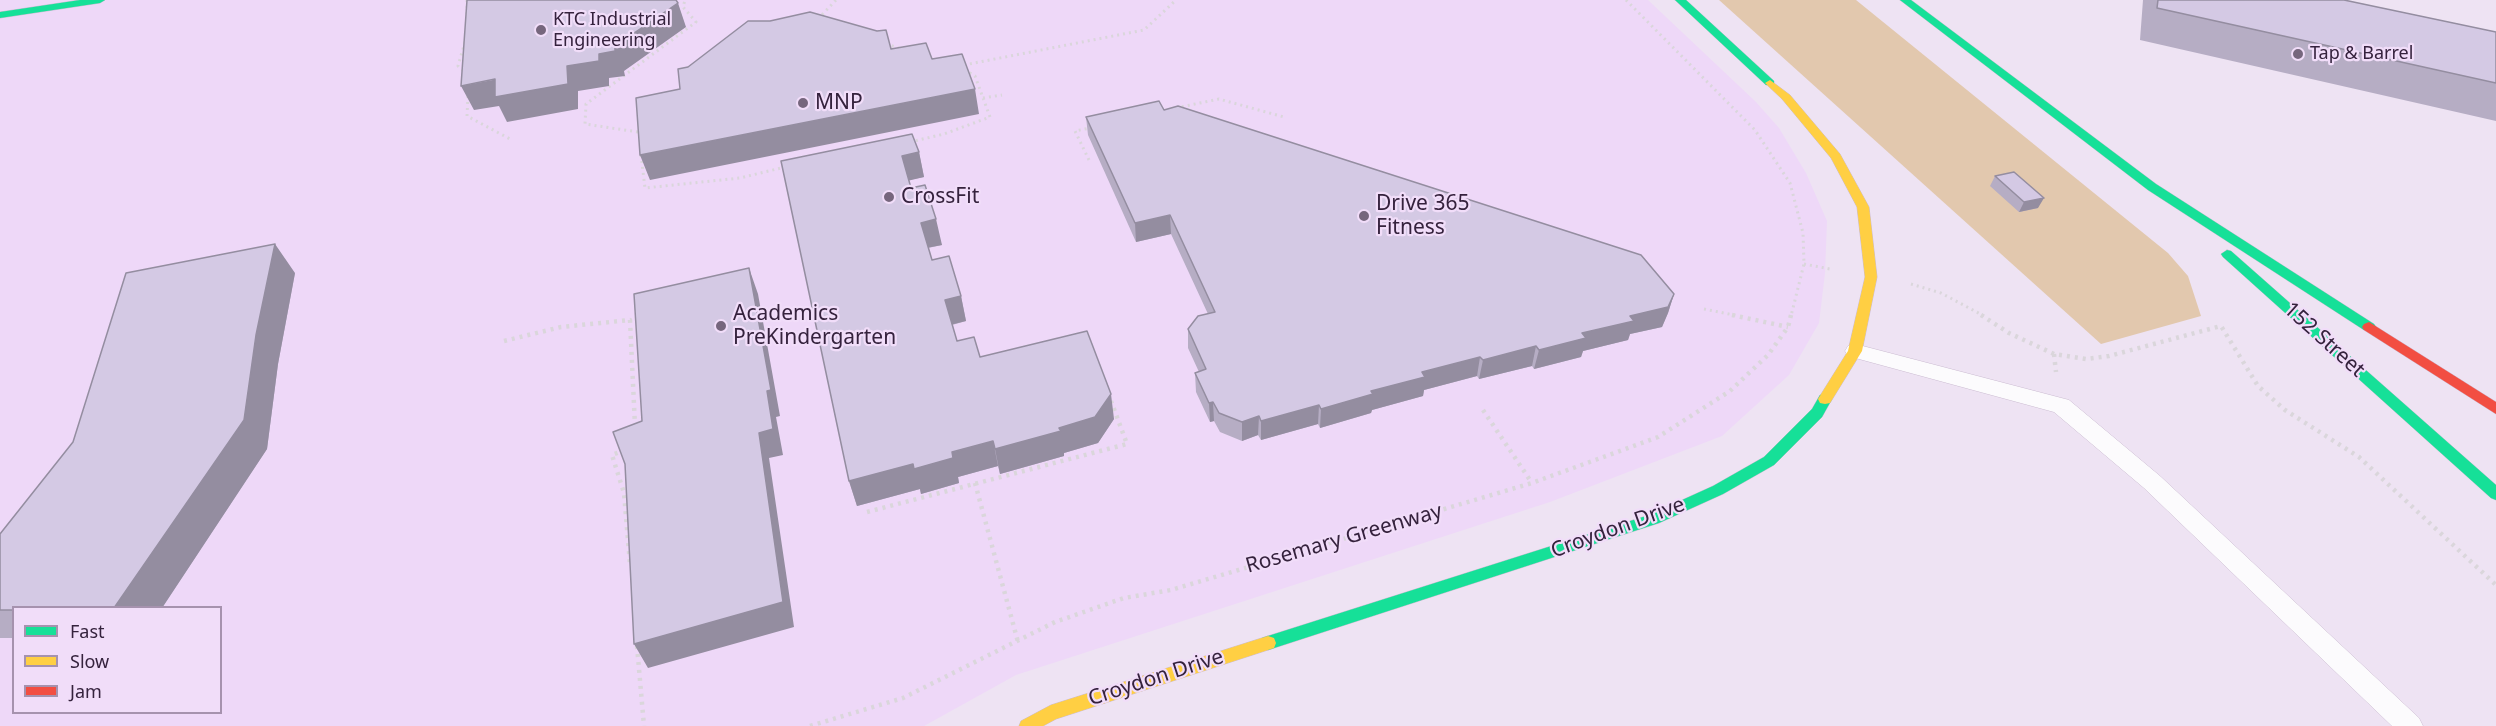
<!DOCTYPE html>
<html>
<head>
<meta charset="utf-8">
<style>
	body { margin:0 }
	#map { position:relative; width:2496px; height:726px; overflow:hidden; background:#eee3f3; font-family:"Noto Sans",sans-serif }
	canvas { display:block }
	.legend { position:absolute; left:12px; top:606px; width:210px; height:108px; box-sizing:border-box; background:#f1ddf9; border:2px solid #a692ae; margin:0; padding:8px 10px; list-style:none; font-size:18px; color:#35223d }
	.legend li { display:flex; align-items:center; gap:12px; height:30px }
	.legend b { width:30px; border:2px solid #a692ae }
</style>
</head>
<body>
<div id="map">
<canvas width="2496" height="726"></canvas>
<ul class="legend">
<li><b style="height:8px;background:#16e098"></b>Fast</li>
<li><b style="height:8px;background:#ffcf43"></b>Slow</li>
<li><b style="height:8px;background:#f24e42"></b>Jam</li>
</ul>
</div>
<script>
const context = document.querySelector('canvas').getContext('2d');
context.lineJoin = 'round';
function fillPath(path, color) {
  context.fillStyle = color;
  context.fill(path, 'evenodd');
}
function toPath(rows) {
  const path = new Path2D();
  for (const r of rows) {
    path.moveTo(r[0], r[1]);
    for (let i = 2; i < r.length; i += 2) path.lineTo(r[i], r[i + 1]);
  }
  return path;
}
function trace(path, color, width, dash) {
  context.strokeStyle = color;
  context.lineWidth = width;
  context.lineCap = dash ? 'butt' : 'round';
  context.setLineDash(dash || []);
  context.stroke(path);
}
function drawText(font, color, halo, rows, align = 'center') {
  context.font = font + ' "Noto Sans",sans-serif';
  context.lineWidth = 4.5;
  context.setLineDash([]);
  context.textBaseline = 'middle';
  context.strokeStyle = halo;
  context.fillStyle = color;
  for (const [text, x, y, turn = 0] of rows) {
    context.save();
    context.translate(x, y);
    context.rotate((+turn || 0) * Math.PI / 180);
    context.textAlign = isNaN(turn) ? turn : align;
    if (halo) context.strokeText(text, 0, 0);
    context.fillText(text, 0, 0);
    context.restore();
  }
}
fillPath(toPath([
	[0,0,1648,0,1756,102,1779,128,1806,173,1827,221,1825,273,1819,323,1789,375,1722,436,1550,502,1016,675,924,726,0,726],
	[14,608,220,608,220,712,14,712]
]), '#eed8f8');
fillPath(toPath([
	[1719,0,1856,0,2168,253,2188,276,2201,316,2101,344]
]), '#e2c8ae');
const lane = toPath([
	[1855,344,2069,400,2160,476,2419,718,2423,726,2392,726,2144,488,2054,412,1848,356,1845,351,1848,346,1855,344]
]);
const fast = toPath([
	[80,0,105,0,100,3,0,18,0,12,80,0],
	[1675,0,1686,0,1774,81,1774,85,1766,85,1675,0],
	[1900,0,1911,0,2156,184,2374,324,2376,327,2374,330,2364,330,2148,190,1900,0],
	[2227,250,2231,251,2496,485,2496,500,2491,498,2223,257,2221,254,2227,250],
	[1825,394,1830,395,1832,399,1822,417,1774,465,1723,494,1659,523,1268,650,1262,648,1260,643,1262,638,1268,636,1649,515,1713,486,1764,457,1812,409,1820,395,1825,394]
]);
const slow = toPath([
	[1770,80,1790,95,1840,154,1869,207,1877,277,1862,351,1830,403,1825,404,1820,403,1818,399,1848,351,1865,277,1857,207,1831,158,1782,99,1765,83,1770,80],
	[1268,636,1274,638,1276,643,1274,648,1056,719,1043,726,1019,726,1021,721,1051,705,1268,636]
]);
const jam = toPath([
	[2369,322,2496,402,2496,414,2364,330,2362,327,2364,324,2369,322]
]);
trace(lane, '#cbbcd1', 1);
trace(fast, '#cbbcd1', 1);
trace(slow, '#cbbcd1', 1);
trace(jam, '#cbbcd1', 1);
trace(toPath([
	[467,0,467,14],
	[1626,0,1755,130,1790,183,1803,233,1804,264,1791,316],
	[818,19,836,0],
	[465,42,458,66,465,72],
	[886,44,902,49],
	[964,65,1144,30,1176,0],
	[468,96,467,116,510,139],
	[983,98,1002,95],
	[1176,108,1219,99,1284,117],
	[638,132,585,124,586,104,696,22,683,7,685,0],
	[910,142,944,134,990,117,975,76,965,70],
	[641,155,645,188,740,178,785,167],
	[1089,160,1075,131,1090,128],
	[1804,264,1830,269],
	[1911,284,1941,293,1984,316],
	[1704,309,1739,316]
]), '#dad6db', 3, [2, 4]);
trace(toPath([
	[1732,315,1788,327],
	[1981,315,2009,333,2054,354,2086,359,2109,356,2221,326,2258,386,2285,410,2359,457,2496,585],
	[504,341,561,327,630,320,635,426],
	[2054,354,2056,372],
	[1483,410,1532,483],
	[625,450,612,455,624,493,630,564],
	[975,483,1018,642],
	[867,512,1127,444,1111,401],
	[637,646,644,726],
	[810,726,903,698,1055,622,1124,598,1171,590,1532,483,1658,437,1730,391,1768,355,1788,327,1791,315]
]), '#dad6db', 4.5, [3, 5]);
fillPath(lane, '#fcfbfd');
fillPath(fast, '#16e098');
fillPath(slow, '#ffcf43');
fillPath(jam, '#f24e42');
fillPath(toPath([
	[2143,0,2344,0,2496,32,2496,121,2140,40],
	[1164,110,1674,294,1668,313,1662,327,1630,334,1628,340,1583,351,1581,357,1534,369,1532,366,1479,379,1477,376,1424,390,1423,396,1372,410,1371,413,1320,428,1318,424,1261,440,1258,435,1242,441,1220,432,1214,421,1210,422,1196,392,1195,373,1199,372,1188,348,1188,329,1208,314,1171,234,1136,242,1088,135,1086,117],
	[919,152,924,177,909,180,911,188,942,245,928,248,932,260,961,296,966,321,952,325,957,341,980,357,1114,419,1098,443,1064,453,1064,456,1000,474,998,466,958,477,959,483,921,494,920,489,857,506,849,481,781,161],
	[1995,176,2038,208,2019,212,1990,186],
	[295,273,278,364,267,449,162,608,14,608,14,638,0,638,0,534]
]), '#b6adc4');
fillPath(toPath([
	[678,3,686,27,624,71,625,76,609,78,609,86,578,91,578,109,507,122,499,106,474,110,461,86,567,66,615,46],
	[975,89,979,114,650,180,640,155],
	[919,152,924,177,907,181,902,156],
	[2044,198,2038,208,2019,212,2024,202],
	[1170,215,1171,234,1136,242,1135,223],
	[936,219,942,245,926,248,921,223],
	[275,244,295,273,278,364,267,449,162,608,114,608,256,335],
	[749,268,758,294,780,416,776,417,783,455,769,458,794,627,648,668,634,644,759,433,767,391],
	[1674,294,1668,313,1662,327,1630,334,1628,340,1583,351,1581,357,1534,369,1539,350,1582,333],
	[961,296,966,321,950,325,945,300],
	[1536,346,1532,366,1479,379,1483,360],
	[1480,357,1477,376,1424,390,1423,396,1372,410,1371,413,1320,428,1321,409,1422,372],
	[1111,394,1114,419,1098,443,1064,453,1064,456,1000,474,995,449,1059,428],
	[1213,402,1214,421,1210,422,1209,403],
	[1319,405,1318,424,1261,440,1261,421],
	[1259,416,1258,435,1242,441,1242,422],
	[993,441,998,466,958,477,959,483,921,494,920,489,857,506,849,481]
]), '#948da0');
const building = toPath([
	[467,0,676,0,678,3,615,46,615,51,599,54,599,61,567,66,568,84,495,97,495,79,461,86,467,0],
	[2158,0,2344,0,2496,32,2496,83,2157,8,2158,0],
	[810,12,877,31,886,30,891,49,926,43,932,59,962,54,975,89,640,155,636,98,680,89,678,69,688,67,748,21,770,21,810,12],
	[1159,101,1164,110,1178,106,1641,255,1674,294,1668,307,1630,316,1634,321,1582,333,1586,338,1539,350,1536,346,1483,360,1480,357,1422,372,1425,377,1371,391,1373,394,1321,409,1319,405,1261,421,1259,416,1242,422,1219,413,1213,402,1209,403,1195,373,1206,369,1188,329,1198,316,1215,312,1170,215,1135,223,1086,117,1159,101],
	[912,134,919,152,902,156,911,188,925,185,936,219,921,223,932,260,949,256,961,296,945,300,957,341,974,337,980,357,1087,331,1111,394,1095,417,1059,428,1061,431,995,449,993,441,952,452,953,458,914,469,913,464,849,481,781,161,912,134],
	[2014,172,2044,198,2024,202,1995,176,2014,172],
	[275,244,256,335,244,420,114,608,14,608,14,610,0,610,0,534,73,442,126,273,275,244],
	[749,268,771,390,767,391,773,429,759,433,783,602,634,644,625,464,613,432,642,421,634,294,749,268]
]);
fillPath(building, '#d4c9e4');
trace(building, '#948da0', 1.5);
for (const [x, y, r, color] of [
	[541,30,6,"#76667d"],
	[2298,54,6,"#76667d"],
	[803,103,6,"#76667d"],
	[889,197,6,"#76667d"],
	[1364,216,6,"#76667d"],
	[721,326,6,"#76667d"]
]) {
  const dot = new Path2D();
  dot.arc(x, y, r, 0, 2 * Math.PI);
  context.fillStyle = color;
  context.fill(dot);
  trace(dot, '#f1ddf9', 2);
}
drawText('18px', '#35223d', '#f1ddf9', [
	["KTC Industrial",553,20],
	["Engineering",553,41],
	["Tap & Barrel",2310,54]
], 'left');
drawText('21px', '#35223d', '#f1ddf9', [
	["MNP",815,103],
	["CrossFit",901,197],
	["Drive 365",1376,204],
	["Fitness",1376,228],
	["Academics",733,314],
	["PreKindergarten",733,338]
], 'left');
drawText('21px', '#35223d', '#f1ddf9', [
	["152 Street",2324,340,42],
	["Croydon Drive",1618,528,-20],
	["Rosemary Greenway",1344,539,-16],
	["Croydon Drive",1156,678,-18]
]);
</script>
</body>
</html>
